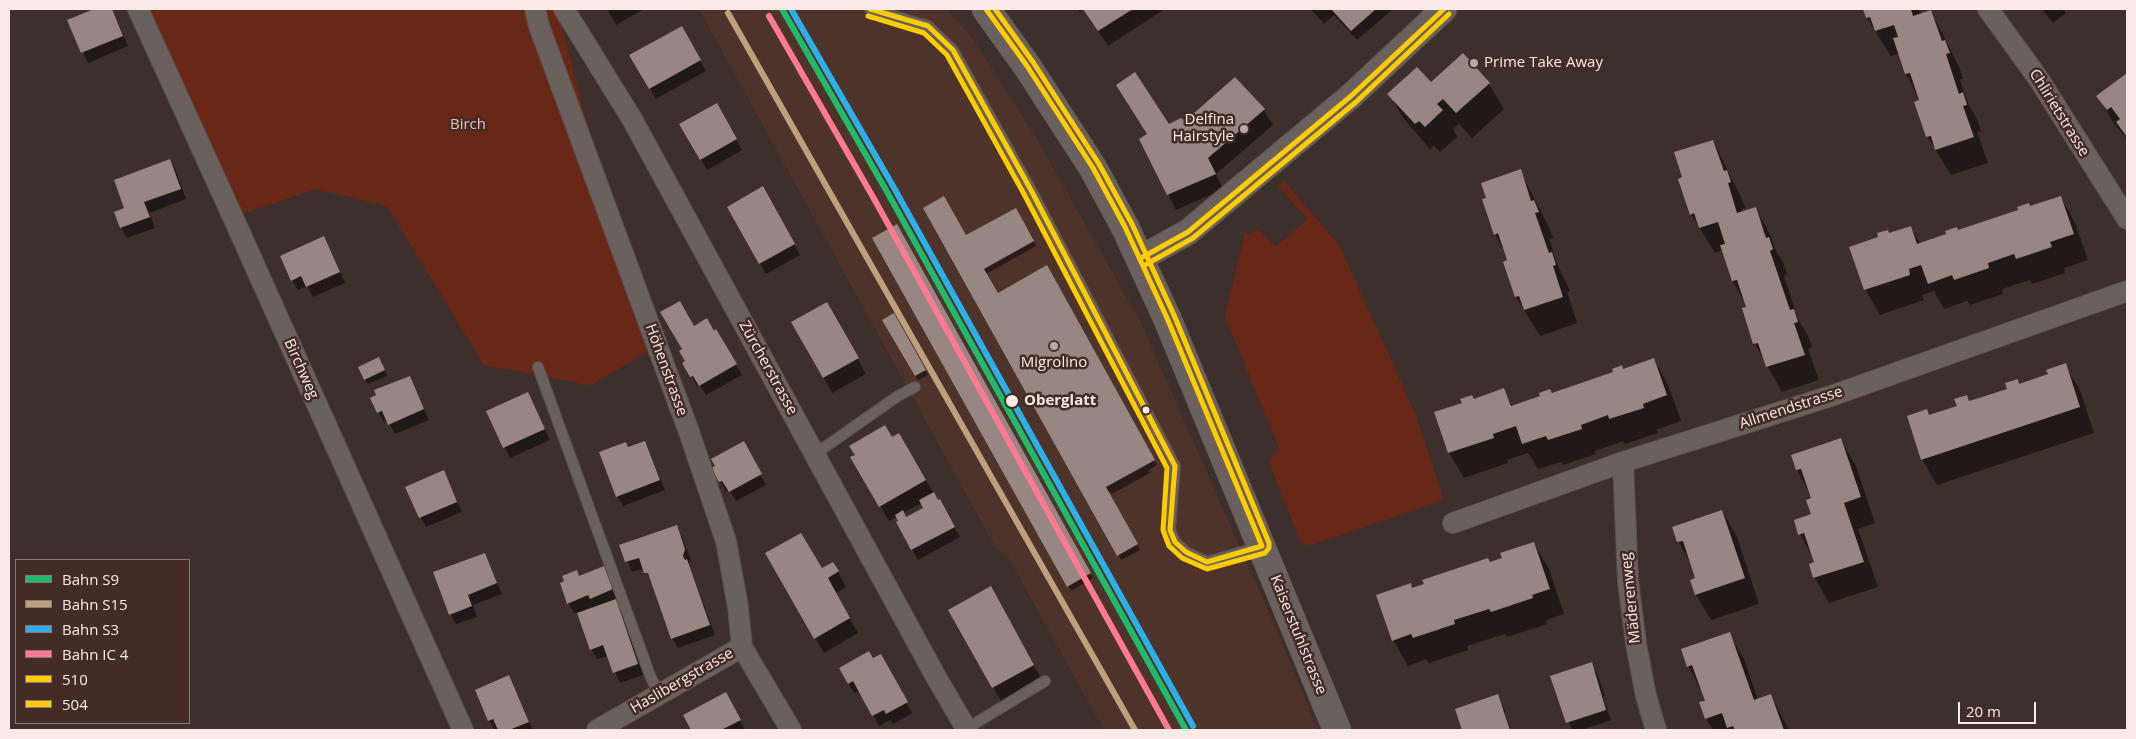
<!DOCTYPE html>
<html>
<head>
<meta charset="utf-8">
<style>
	body { margin:0 }
	#map { position:relative; width:2136px; height:739px; overflow:hidden; background:#3d302c; font-family:"Open Sans",sans-serif }
	canvas { display:block }
	.frame { position:absolute; inset:0; border:10px solid #faeae6; pointer-events:none }
	.legend { position:absolute; left:15px; top:559px; width:175px; height:165px; box-sizing:border-box; background:#432c26; border:1px solid #8c7873; margin:0; padding:6px 9px; list-style:none; font-size:15px; color:#faeae6 }
	.legend li { display:flex; align-items:center; gap:10px; height:25px }
	.legend b { width:25px; border:1px solid #8c7873 }
	.scale { position:absolute; left:1958px; top:702px; width:78px; height:22px; box-sizing:border-box; border:2px solid #faeae6; border-top:0; padding-left:6px; font-size:15px; line-height:18px; white-space:nowrap; color:#faeae6; -webkit-text-stroke:4px #432c26; paint-order:stroke }
</style>
</head>
<body>
<div id="map">
<canvas width="2136" height="739"></canvas>
<div class="frame"></div>
<ul class="legend">
<li><b style="height:6px;background:#20ba6a"></b>Bahn S9</li>
<li><b style="height:6px;background:#bda07c"></b>Bahn S15</li>
<li><b style="height:6px;background:#2daee6"></b>Bahn S3</li>
<li><b style="height:6px;background:#fe7a93"></b>Bahn IC 4</li>
<li><b style="height:6px;background:#fc0"></b>510</li>
<li><b style="height:6px;background:#fc0"></b>504</li>
</ul>
<div class="scale">20 m</div>
</div>
<script>
const context = document.querySelector('canvas').getContext('2d');
context.lineJoin = 'round';
function fillPath(path, color) {
  context.fillStyle = color;
  context.fill(path, 'evenodd');
}
function toPath(rows) {
  const path = new Path2D();
  for (const r of rows) {
    path.moveTo(r[0], r[1]);
    for (let i = 2; i < r.length; i += 2) path.lineTo(r[i], r[i + 1]);
  }
  return path;
}
function trace(path, color, width, dash) {
  context.strokeStyle = color;
  context.lineWidth = width;
  context.lineCap = dash ? 'butt' : 'round';
  context.setLineDash(dash || []);
  context.stroke(path);
}
function drawText(font, color, halo, rows, align = 'center') {
  context.font = font + ' "Open Sans",sans-serif';
  context.lineWidth = 5;
  context.setLineDash([]);
  context.textBaseline = 'middle';
  context.strokeStyle = halo;
  context.fillStyle = color;
  for (const [text, x, y, turn = 0] of rows) {
    context.save();
    context.translate(x, y);
    context.rotate((+turn || 0) * Math.PI / 180);
    context.textAlign = isNaN(turn) ? turn : align;
    if (halo) context.strokeText(text, 0, 0);
    context.fillText(text, 0, 0);
    context.restore();
  }
}
fillPath(toPath([
	[699,9,946,9,972,38,1035,136,1141,323,1283,645,1318,730,1104,730,1007,555,997,550]
]), '#4e332b');
fillPath(toPath([
	[138,9,557,9,647,352,591,385,484,365,387,206,316,189,242,214],
	[1284,181,1339,245,1414,411,1444,500,1311,545,1301,543,1269,462,1279,448,1225,316,1245,232,1249,235,1258,229,1276,247,1308,219,1278,186]
]), '#692817');
fillPath(toPath([
	[97,9,112,9,128,46,88,63,69,20],
	[607,9,644,9,616,25],
	[1078,9,1165,9,1108,46,1084,9,1080,12],
	[1311,9,1393,9,1357,40,1334,15,1324,24],
	[1864,9,1919,9,1921,14,1931,11,1959,67,1963,78,1960,80,1968,103,1977,119,1981,131,1977,132,1988,163,1951,175,1927,136,1920,101,1906,74,1900,53,1891,56,1867,18],
	[2042,9,2064,9,2066,13,2053,23],
	[681,27,706,71,656,99,631,55],
	[2127,74,2127,139,2113,122,2098,96],
	[1430,83,1489,84,1504,109,1472,138,1459,124,1453,129,1457,137,1440,152,1434,145,1430,149,1404,119,1389,94],
	[716,105,742,150,707,170,681,125],
	[1264,110,1273,125,1216,174,1223,189,1176,210,1168,194,1168,126],
	[1713,141,1741,197,1745,208,1741,209,1742,212,1755,208,1770,234,1775,249,1784,264,1787,275,1784,276,1798,319,1808,336,1812,347,1808,349,1819,380,1782,392,1755,344,1743,309,1747,307,1733,281,1723,250,1715,253,1691,214,1684,178],
	[170,161,176,171,186,199,149,213,155,228,127,238,121,227,126,209],
	[1520,171,1549,227,1553,238,1549,239,1557,264,1570,291,1567,292,1577,323,1540,336,1516,297,1505,262,1509,261,1495,234,1488,198],
	[763,188,800,255,766,274,728,207],
	[2061,197,2075,223,2088,260,2064,268,2065,273,2032,284,2030,280,2002,289,2003,294,1970,305,1967,301,1944,309,1934,291,1922,295,1924,300,1880,315,1865,289,1890,234,1911,227,1920,244],
	[925,208,966,237,1015,210,1036,246,986,274,1026,346,1047,267,1157,465,1149,470,1150,473,1112,494,1110,491,1107,492,1140,550,1121,560],
	[897,226,1093,578,1071,591,874,239],
	[329,247,345,283,313,297,307,286,298,290,292,280],
	[826,303,866,374,832,393,792,322],
	[893,315,928,375,918,380,884,320],
	[693,328,714,332,716,331,742,375,706,395,700,385,697,386,684,363,687,362],
	[1654,359,1668,385,1681,421,1656,430,1658,433,1625,444,1623,441,1595,451,1596,454,1563,465,1561,462,1538,469,1528,453,1507,460,1508,463,1464,478,1449,453,1436,413,1504,390,1513,407],
	[381,363,387,376,368,384,359,368],
	[2065,365,2080,390,2094,433,1937,485,1922,459,1929,416,1958,407,1967,397,1970,402,2008,390,2017,380,2020,385,2050,375],
	[409,377,429,420,395,434,388,421,384,422,378,412],
	[528,394,550,440,510,458,488,412],
	[899,435,960,537,918,560,898,522,900,521,897,517,889,521,852,458],
	[922,503,925,508,906,518,903,513],
	[1841,440,1856,466,1875,523,1858,529,1878,587,1829,603,1815,578,1810,565,1816,563,1800,534,1812,515,1813,499,1797,470,1792,456],
	[645,442,665,490,623,506,617,496,628,449],
	[743,443,766,485,736,501,729,490,726,492,713,468],
	[443,472,462,512,426,527,421,517],
	[1722,511,1737,537,1759,604,1711,620,1696,595,1692,580,1697,579,1692,566,1679,542,1674,527],
	[676,527,682,537,691,560,689,565,715,635,678,648,672,638,653,583,644,568,632,572,621,546],
	[1534,544,1549,569,1564,614,1546,620,1547,624,1507,637,1505,634,1467,646,1468,650,1429,663,1426,659,1408,666,1393,640,1413,589,1503,559],
	[484,554,502,594,473,605,477,617,456,624,450,614],
	[767,554,822,570,833,563,846,587,835,594,858,633,824,653],
	[604,567,618,600,615,601,621,611,643,675,620,683,608,656,597,659,591,649,578,612,574,613,568,603,576,571,580,577],
	[999,603,1042,680,1002,703,950,610],
	[1729,634,1744,659,1758,700,1771,696,1789,730,1713,730,1706,719,1707,701,1688,666],
	[880,655,912,713,893,724,890,720,879,726,860,691,854,693,840,668,873,660],
	[1591,663,1597,673,1605,696,1603,697,1611,720,1581,730,1572,730,1552,677],
	[509,677,514,687,533,730,495,730,489,720],
	[1497,696,1503,706,1511,730,1464,730,1457,710],
	[731,704,745,730,692,730,684,715]
]), '#0007');
fillPath(toPath([
	[94,9,112,9,123,36,81,53,67,20],
	[1083,9,1133,9,1098,31],
	[1331,9,1376,9,1351,31],
	[1863,9,1911,9,1913,16,1931,10,1942,41,1945,40,1950,53,1946,54,1959,94,1963,92,1967,105,1963,106,1974,137,1935,150,1931,136,1926,137,1914,102,1919,100,1910,73,1905,74,1893,38,1898,37,1894,25,1875,31,1870,17,1866,18],
	[682,26,701,60,649,89,629,55],
	[1463,53,1490,83,1456,113,1443,99,1437,104,1443,110,1425,127,1419,121,1415,124,1387,94,1417,67,1431,82],
	[1135,72,1169,124,1181,118,1185,121,1235,77,1265,109,1208,158,1216,174,1167,195,1139,139,1147,134,1116,85],
	[2127,73,2127,137,2116,122,2120,119,2111,107,2107,110,2096,96],
	[717,103,737,139,700,160,679,124],
	[1713,140,1724,171,1727,170,1731,182,1728,183,1737,213,1756,207,1766,238,1769,237,1773,249,1770,251,1790,310,1794,309,1798,322,1794,323,1805,355,1766,367,1758,343,1753,344,1742,308,1746,307,1737,280,1732,281,1720,245,1725,244,1718,222,1699,228,1694,213,1690,215,1678,179,1682,177,1674,152],
	[170,159,181,189,144,202,150,217,120,228,114,212,124,208,114,180],
	[1521,169,1531,201,1534,200,1539,212,1535,213,1549,253,1552,252,1556,265,1553,266,1563,297,1524,310,1519,296,1515,297,1503,262,1507,260,1498,233,1494,235,1482,199,1486,198,1481,183],
	[763,186,795,244,759,264,727,207],
	[944,196,966,235,1016,208,1034,241,984,269,998,293,1047,265,1155,460,1106,487,1138,544,1117,556,923,208],
	[2061,196,2074,234,2050,242,2052,247,2016,259,2014,254,1988,263,1989,268,1954,280,1952,275,1928,284,1921,265,1909,269,1910,275,1864,290,1849,247,1878,237,1877,233,1888,230,1889,233,1911,226,1917,244,1946,234,1945,231,1957,227,1958,230,2018,210,2017,207,2029,203,2030,206],
	[897,224,1091,573,1067,587,872,238],
	[324,236,340,272,306,287,301,276,291,281,280,256],
	[680,301,694,326,707,318,714,331,716,329,737,364,699,386,693,376,690,377,682,363,685,361,679,351,682,349,660,312],
	[827,302,859,358,823,378,791,322],
	[894,313,926,370,915,376,882,320],
	[379,357,385,370,364,380,358,367],
	[1654,358,1667,395,1643,404,1644,408,1609,419,1608,415,1581,425,1582,429,1548,440,1546,436,1522,444,1516,426,1493,434,1494,438,1448,453,1434,412,1462,403,1460,399,1472,395,1474,399,1504,388,1511,406,1540,396,1539,393,1550,389,1552,393,1613,372,1612,369,1622,365,1623,369],
	[2066,363,2080,407,1921,460,1907,416,1927,409,1929,415,1957,406,1954,399,1967,395,1969,401,1979,398,2007,389,2005,383,2018,379,2019,384,2048,374,2046,370],
	[410,376,424,409,388,425,382,411,377,413,370,398,376,395,374,390],
	[528,392,545,429,503,448,486,411],
	[885,425,892,437,899,433,926,480,879,507,850,457,855,455,849,446],
	[1841,438,1861,497,1844,503,1864,562,1813,578,1809,564,1814,562,1804,533,1798,535,1794,520,1811,514,1806,500,1811,498,1801,469,1796,470,1791,455],
	[645,441,660,480,616,497,599,452,626,442,628,447],
	[744,441,762,474,729,492,722,481,719,482,711,468,715,466,711,459],
	[444,470,457,502,419,518,405,487],
	[934,492,938,500,940,499,955,527,911,550,896,522,898,521,895,515,903,510,906,517,923,508,919,500],
	[1722,510,1745,578,1695,595,1690,580,1695,578,1683,541,1677,542,1672,527],
	[677,525,685,549,683,556,685,560,687,559,710,625,671,639,648,573,644,573,639,558,625,562,619,545],
	[801,533,822,568,833,562,839,571,828,578,850,618,814,639,765,553],
	[1534,542,1550,589,1532,595,1533,598,1491,612,1489,609,1454,620,1455,624,1413,638,1411,634,1392,641,1376,595,1411,583,1412,588,1424,584,1422,580,1488,558,1490,562,1502,558,1500,553],
	[485,553,497,583,468,595,472,606,449,615,433,572],
	[604,566,613,589,590,599,588,595,567,604,560,583,564,581,562,576,577,570,579,576],
	[991,586,1034,665,992,688,948,610],
	[616,599,638,664,613,673,603,645,590,650,577,613],
	[1730,632,1754,700,1771,694,1784,730,1735,730,1733,726,1727,728,1722,713,1705,719,1699,702,1705,701,1692,665,1687,667,1681,649],
	[869,651,873,658,881,654,908,702,886,714,884,710,872,716,853,681,848,684,839,668],
	[1592,662,1606,710,1566,723,1550,676],
	[509,675,529,722,509,730,498,730,493,719,488,721,475,690],
	[726,692,741,720,721,730,691,730,683,715],
	[1498,694,1510,730,1462,730,1455,709]
]), '#978681');
const service = toPath([
	[870,9,928,26,953,50,1031,190,1175,466,1170,530,1175,542,1186,552,1207,562,1259,547],
	[538,367,651,678,660,694],
	[815,454,898,396,915,387],
	[966,729,1045,681]
]);
const minor = toPath([
	[138,9,232,215,463,730],
	[535,9,539,26,689,432,726,541,738,607,742,647,791,730],
	[564,9,632,119,936,677,967,730],
	[1988,9,2038,78,2127,219],
	[1623,462,1628,581,1636,644,1646,696,1656,730],
	[1453,523,1623,462,1831,396,2127,291],
	[597,730,742,647]
]);
const tertiary = toPath([
	[1141,258,1188,232,1351,96,1444,9]
]);
const secondary = toPath([
	[986,9,1027,66,1093,168,1125,227,1167,318,1337,730]
]);
trace(service, '#5b4f4c', 12);
trace(minor, '#5b4f4c', 22);
trace(tertiary, '#5b4f4c', 27);
trace(secondary, '#5b4f4c', 29);
trace(service, '#6a605d', 10);
trace(minor, '#6a605d', 20);
trace(tertiary, '#6a605d', 25);
trace(secondary, '#6a605d', 28);
trace(toPath([
	[870,9,928,26,953,50,1031,190,1175,466,1170,530,1175,542,1186,552,1207,562,1262,546],
	[986,9,1027,66,1093,168,1125,227,1167,318,1262,546],
	[1141,258,1188,232,1351,96,1444,9]
]), '#fc0', 5);
trace(toPath([
	[868,16,924,33,947,55,1024,194,1167,468,1163,530,1169,546,1182,558,1207,569,1265,553,1269,548,1269,543,1174,315,1132,224,1099,164,1033,62,995,9],
	[1145,265,1193,238,1356,102,1449,14]
]), '#fc0', 5);
trace(toPath([
	[782,9,886,190,1186,730]
]), '#20ba6a', 6);
trace(toPath([
	[728,13,1135,730]
]), '#bda07c', 6);
trace(toPath([
	[791,9,893,186,1193,726]
]), '#2daee6', 6);
trace(toPath([
	[769,16,873,197,1169,730]
]), '#fe7a93', 6);
for (const [x, y, r, color] of [
	[1474,63,5,"#b8a9a5"],
	[1244,129,5,"#b8a9a5"],
	[1054,346,5,"#b8a9a5"],
	[1012,401,7,"#faeae6"],
	[1146,410,4.5,"#faeae6"]
]) {
  const dot = new Path2D();
  dot.arc(x, y, r, 0, 2 * Math.PI);
  context.fillStyle = color;
  context.fill(dot);
  trace(dot, '#432c26', 2);
}
drawText('15px', '#faeae6', '#432c26', [
	["Prime Take Away",1484,63],
	["Delfina",1234,120,"right"],
	["Hairstyle",1234,137,"right"],
	["Migrolino",1054,363,"center"]
], 'left');
drawText('15px', '#faeae6', '#432c26', [
	["Chlirietstrasse",2059,113,58],
	["Zürcherstrasse",768,368,61],
	["Birchweg",301,369,66],
	["Höhenstrasse",666,370,70],
	["Allmendstrasse",1791,408,-18],
	["Mäderenweg",1631,598,-96],
	["Kaiserstuhlstrasse",1298,635,68],
	["Haslibergstrasse",682,681,-30]
]);
drawText('15px', '#f0c0b3', '#432c26', [
	["Birch",468,125]
]);
drawText('bold 15px', '#faeae6', '#432c26', [
	["Oberglatt",1024,401]
], 'left');
</script>
</body>
</html>
